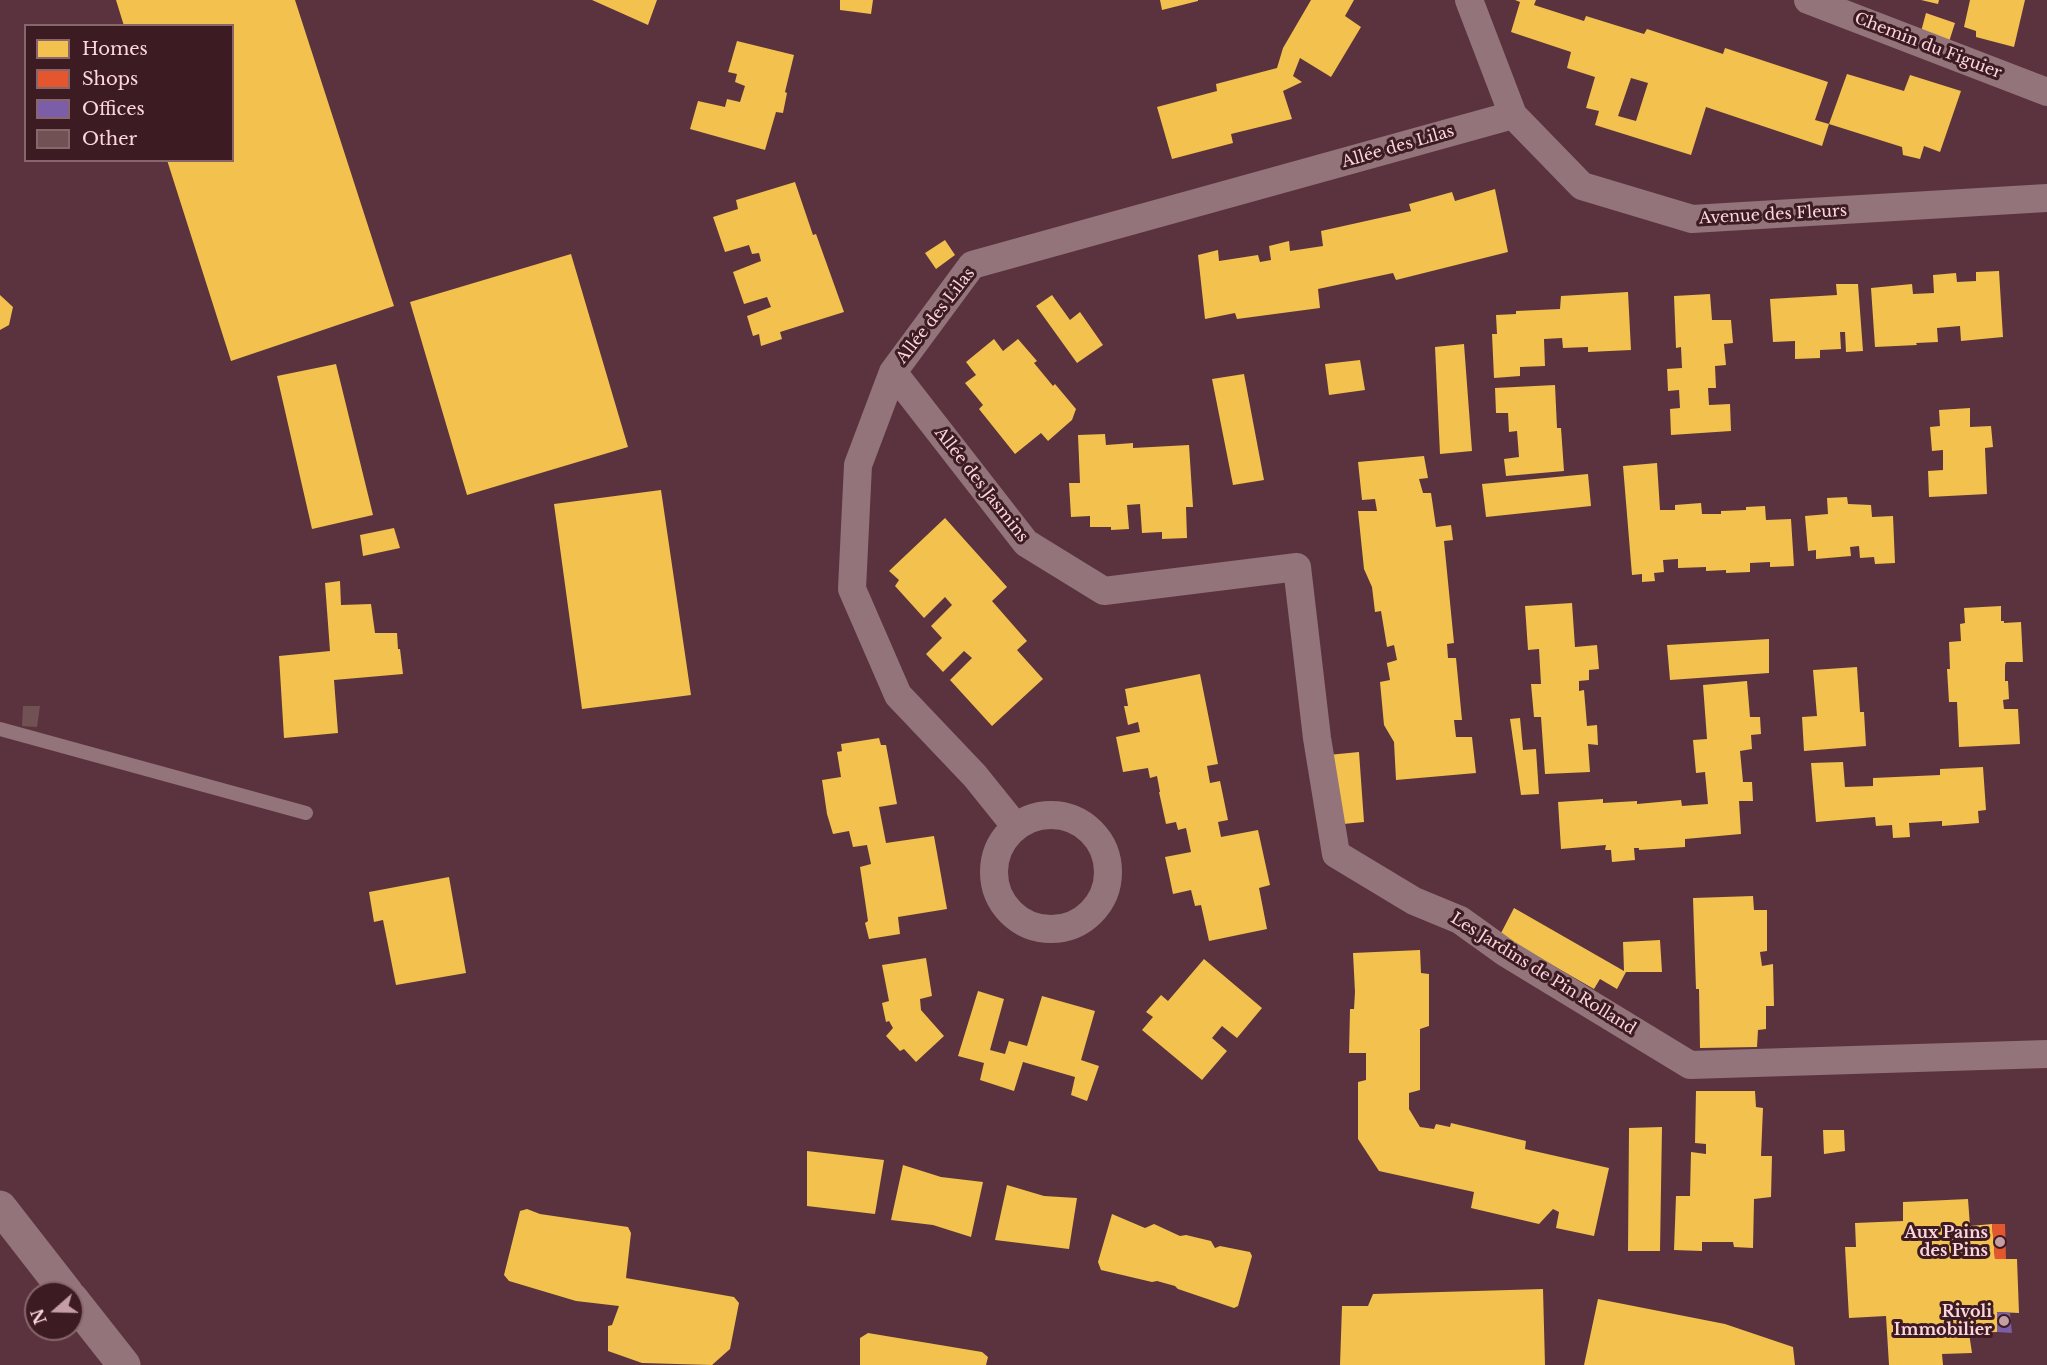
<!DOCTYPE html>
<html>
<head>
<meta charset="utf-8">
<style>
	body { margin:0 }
	#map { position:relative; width:2047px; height:1365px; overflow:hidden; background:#5b333e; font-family:"Libre Baskerville",serif }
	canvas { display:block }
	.legend { position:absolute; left:24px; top:24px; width:210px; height:138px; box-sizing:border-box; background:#3c1b22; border:2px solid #89666c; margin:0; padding:8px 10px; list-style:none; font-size:18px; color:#fcd6dc }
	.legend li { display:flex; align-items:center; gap:12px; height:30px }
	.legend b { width:30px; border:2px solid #89666c }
	.north { position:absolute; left:24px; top:1281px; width:60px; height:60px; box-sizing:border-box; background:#3c1b22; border:2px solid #89666c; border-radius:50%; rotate:250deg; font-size:16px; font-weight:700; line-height:24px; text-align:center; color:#fcd6dc }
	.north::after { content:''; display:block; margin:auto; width:21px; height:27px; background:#c49da5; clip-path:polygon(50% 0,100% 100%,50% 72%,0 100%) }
</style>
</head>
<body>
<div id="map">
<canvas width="2047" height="1365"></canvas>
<ul class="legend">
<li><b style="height:16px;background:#f2c14e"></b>Homes</li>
<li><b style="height:16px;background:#e4572e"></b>Shops</li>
<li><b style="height:16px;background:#7b5ea7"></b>Offices</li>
<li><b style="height:16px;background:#725154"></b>Other</li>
</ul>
<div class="north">N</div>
</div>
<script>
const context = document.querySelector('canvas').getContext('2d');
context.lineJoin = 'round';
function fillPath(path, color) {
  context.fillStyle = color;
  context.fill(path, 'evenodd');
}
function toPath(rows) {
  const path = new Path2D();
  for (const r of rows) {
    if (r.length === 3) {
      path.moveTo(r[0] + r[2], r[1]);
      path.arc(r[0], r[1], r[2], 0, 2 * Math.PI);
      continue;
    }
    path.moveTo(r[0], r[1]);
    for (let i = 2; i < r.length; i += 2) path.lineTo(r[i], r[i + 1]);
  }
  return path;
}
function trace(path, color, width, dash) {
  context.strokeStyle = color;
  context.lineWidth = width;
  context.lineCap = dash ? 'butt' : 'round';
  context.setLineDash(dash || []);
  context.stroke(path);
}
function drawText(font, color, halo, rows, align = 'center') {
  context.font = font + ' "Libre Baskerville",serif';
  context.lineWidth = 6;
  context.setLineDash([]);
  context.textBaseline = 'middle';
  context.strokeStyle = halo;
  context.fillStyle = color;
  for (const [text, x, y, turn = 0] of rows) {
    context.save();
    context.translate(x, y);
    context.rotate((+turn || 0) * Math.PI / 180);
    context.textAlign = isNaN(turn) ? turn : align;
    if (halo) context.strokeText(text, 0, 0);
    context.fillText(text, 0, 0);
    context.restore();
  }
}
fillPath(toPath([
	[116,0,295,0,394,306,231,361,167,160,232,160,232,26,124,26],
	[592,0,657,0,648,25],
	[840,0,873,0,871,14,840,10],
	[1160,0,1198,0,1198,1,1162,10],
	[1311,0,1354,0,1345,16,1361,27,1331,77,1300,58,1293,76,1302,82,1283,91,1292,119,1231,134,1233,143,1172,159,1157,107,1217,91,1216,84,1277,68,1283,48],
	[1515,0,1536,0,1534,5,1584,21,1586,16,1644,34,1647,29,1723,54,1725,48,1828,82,1815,120,1829,124,1822,146,1706,107,1691,155,1595,125,1599,111,1586,108,1595,77,1567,68,1571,52,1511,32,1520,2],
	[1631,78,1648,83,1636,121,1618,116],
	[1921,0,1939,0,1938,4],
	[1970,0,2025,0,2014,47,1976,37,1976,31,1964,27],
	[1926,13,1955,23,1947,48,1919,39],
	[737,41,794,55,785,92,787,93,783,113,776,112,765,150,690,129,698,101,725,107,727,99,740,102,745,86,735,82,737,74,728,72],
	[1847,74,1904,91,1910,75,1961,91,1940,152,1924,146,1920,159,1903,155,1902,147,1829,124],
	[795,182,813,235,816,234,844,312,780,332,782,339,761,346,759,334,753,336,747,316,771,307,767,297,744,304,733,272,761,261,759,253,752,254,749,245,725,252,713,217,738,209,736,200],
	[1495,189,1508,252,1396,280,1393,273,1318,289,1320,308,1237,319,1235,313,1205,319,1198,255,1218,250,1219,261,1258,255,1260,262,1271,260,1269,246,1289,241,1290,251,1323,246,1321,231,1411,211,1409,204,1452,192,1455,201],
	[945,240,955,255,936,269,925,253],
	[571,254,628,447,467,495,410,302],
	[1999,271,2003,337,1961,341,1960,326,1937,328,1938,342,1916,343,1917,345,1875,347,1871,288,1912,284,1913,294,1934,293,1933,275,1956,273,1957,282,1976,281,1976,272],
	[1836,284,1858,284,1863,351,1846,352,1845,332,1840,332,1841,349,1820,350,1820,358,1795,359,1795,341,1773,342,1770,299,1837,295],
	[1628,292,1631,350,1588,352,1588,347,1563,348,1562,338,1544,339,1545,366,1520,367,1520,376,1494,378,1492,334,1497,334,1496,315,1516,314,1516,311,1560,309,1561,296],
	[1710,294,1712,320,1731,320,1733,343,1724,344,1726,365,1715,366,1716,388,1708,388,1709,405,1730,404,1731,431,1671,435,1670,409,1680,408,1679,390,1668,391,1667,369,1682,368,1681,347,1676,348,1674,296],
	[0,295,13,307,9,325,0,330],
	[1052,295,1070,320,1080,312,1103,345,1077,363,1036,306],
	[994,339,1003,351,1018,339,1037,361,1034,363,1053,386,1055,384,1076,409,1072,420,1048,441,1041,433,1015,454,979,409,983,405,965,383,976,375,966,362],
	[1464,344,1472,451,1440,454,1435,347],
	[1360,360,1365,390,1329,395,1325,364],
	[336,364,373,515,312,529,277,376],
	[1244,374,1264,480,1233,485,1212,379],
	[1555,385,1557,428,1561,428,1564,471,1506,476,1504,459,1519,457,1517,431,1509,432,1508,413,1496,413,1495,388],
	[1970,408,1970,427,1991,426,1993,447,1985,448,1987,494,1929,497,1928,471,1943,470,1943,450,1932,451,1930,427,1940,426,1939,410],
	[1105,434,1106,445,1133,443,1133,448,1189,445,1193,507,1186,507,1187,538,1162,539,1162,532,1142,533,1140,504,1127,505,1129,529,1111,530,1111,527,1090,527,1090,516,1071,517,1069,483,1080,483,1078,435],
	[1424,456,1428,478,1419,479,1423,493,1431,493,1436,527,1451,525,1453,540,1444,541,1454,643,1447,644,1448,658,1456,658,1462,720,1454,720,1456,737,1472,737,1476,773,1396,780,1394,742,1384,725,1380,682,1390,680,1387,663,1397,660,1394,645,1387,647,1381,611,1375,612,1372,587,1364,569,1358,511,1377,511,1375,499,1362,500,1358,462],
	[1657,463,1660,510,1675,510,1675,505,1701,503,1702,514,1721,514,1721,511,1746,510,1746,507,1765,506,1766,520,1791,519,1794,566,1770,567,1770,562,1750,563,1750,572,1726,573,1726,570,1706,571,1706,567,1678,568,1678,559,1663,560,1664,572,1654,573,1655,581,1642,582,1642,574,1632,575,1623,466],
	[1588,474,1591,506,1486,517,1482,484],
	[661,490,691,695,582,709,554,504],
	[1847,497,1848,504,1871,505,1872,517,1893,516,1895,563,1875,564,1874,557,1860,558,1859,546,1850,547,1851,556,1816,559,1816,550,1808,551,1805,516,1828,514,1827,498],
	[945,518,1007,587,992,601,1027,641,1017,650,1043,679,992,726,950,680,972,658,964,651,943,672,926,654,942,638,931,626,952,605,945,597,924,618,895,586,899,580,889,571],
	[394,528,400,548,363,556,360,535],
	[340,581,341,605,371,604,375,633,397,633,398,649,400,649,403,674,334,680,338,733,284,738,279,656,330,651,325,583],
	[1572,603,1575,647,1597,645,1599,669,1589,670,1589,680,1579,681,1579,691,1584,690,1587,726,1597,725,1598,745,1588,744,1590,772,1545,774,1541,717,1534,717,1531,684,1541,684,1539,649,1528,650,1525,606],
	[2001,606,2001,621,2004,621,2004,623,2021,622,2023,662,2006,662,2005,665,2005,681,2008,681,2009,699,2003,700,2004,709,2018,709,2020,744,1959,747,1957,702,1949,702,1947,669,1950,669,1949,642,1961,641,1960,624,1965,623,1964,608],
	[1769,639,1769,673,1670,680,1667,645],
	[1857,667,1860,712,1864,712,1866,746,1804,751,1802,717,1817,716,1813,670],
	[1200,674,1218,764,1207,766,1210,783,1220,781,1228,820,1218,822,1221,837,1258,830,1270,885,1259,888,1267,929,1209,941,1201,905,1195,906,1191,890,1173,894,1169,875,1165,857,1191,852,1186,828,1178,830,1176,822,1166,824,1159,792,1160,792,1157,776,1150,778,1148,768,1123,772,1116,737,1140,732,1138,722,1128,725,1124,706,1128,706,1125,689],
	[1747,681,1750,717,1760,717,1761,734,1751,735,1752,749,1740,751,1743,782,1752,782,1753,801,1739,801,1741,834,1685,839,1685,847,1639,850,1639,848,1634,848,1635,860,1612,862,1611,850,1605,850,1606,845,1561,849,1558,802,1603,799,1603,803,1637,801,1637,804,1681,800,1682,806,1708,804,1705,772,1696,773,1693,740,1707,739,1703,685],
	[1520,718,1523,750,1536,749,1539,794,1521,795,1510,719],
	[879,738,881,745,886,745,897,804,879,807,886,843,934,836,947,909,898,917,900,934,869,939,865,923,868,921,860,867,871,864,867,845,853,847,849,831,833,834,827,814,822,780,841,777,837,752,842,751,841,744],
	[1359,752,1364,822,1333,825,1328,755],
	[1843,762,1845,787,1873,786,1873,778,1940,775,1940,769,1983,767,1986,810,1978,811,1979,823,1942,826,1942,821,1909,823,1910,837,1893,838,1892,825,1876,826,1875,817,1816,822,1811,763],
	[449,877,466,973,396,985,383,920,374,922,369,892],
	[1753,896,1754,910,1767,910,1767,951,1760,952,1762,966,1773,964,1774,1006,1766,1006,1766,1029,1758,1030,1757,1047,1700,1048,1699,989,1696,989,1693,898],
	[1514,908,1624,971,1623,942,1660,940,1662,972,1626,972,1617,989,1600,979,1594,989,1500,935],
	[1420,950,1421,973,1429,974,1429,1026,1420,1029,1420,1090,1409,1093,1409,1109,1420,1127,1434,1129,1436,1124,1450,1127,1451,1123,1526,1141,1525,1149,1609,1168,1594,1236,1556,1228,1559,1212,1553,1209,1539,1224,1471,1208,1474,1192,1379,1171,1358,1139,1358,1082,1366,1080,1366,1053,1349,1053,1350,1009,1354,1009,1355,992,1353,953],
	[926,958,932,996,920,999,921,1010,944,1036,916,1062,904,1049,900,1051,886,1036,893,1028,889,1021,886,1022,882,1003,889,1001,882,965],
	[1204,959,1262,1008,1237,1038,1222,1026,1212,1038,1227,1051,1202,1080,1142,1030,1153,1017,1146,1012,1161,995,1168,1001],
	[978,991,1004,999,990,1050,1005,1054,1009,1041,1027,1046,1042,996,1095,1011,1081,1060,1099,1066,1087,1101,1071,1095,1075,1077,1023,1062,1014,1091,980,1080,984,1063,958,1056],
	[1696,1091,1755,1091,1756,1107,1763,1108,1761,1156,1772,1156,1771,1197,1754,1199,1753,1248,1734,1247,1733,1242,1702,1242,1702,1251,1674,1250,1676,1196,1690,1196,1691,1152,1706,1154,1706,1144,1695,1143],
	[1662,1127,1660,1251,1628,1251,1629,1128],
	[1823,1130,1844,1130,1845,1151,1824,1154],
	[807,1151,884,1160,875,1214,807,1206],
	[903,1165,941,1177,983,1182,971,1237,933,1225,891,1220],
	[1007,1185,1044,1196,1077,1198,1069,1249,995,1240],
	[1968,1199,1970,1226,1992,1224,1995,1259,2017,1259,2019,1313,1997,1312,1997,1332,1969,1333,1972,1353,1942,1354,1943,1365,1889,1365,1886,1316,1849,1318,1845,1247,1856,1247,1855,1223,1903,1221,1903,1202],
	[527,1209,540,1214,628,1227,631,1233,626,1278,734,1297,739,1303,730,1349,712,1365,642,1363,608,1351,608,1326,612,1325,619,1306,576,1301,509,1281,504,1275,520,1211],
	[1112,1214,1145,1228,1154,1224,1180,1236,1186,1235,1211,1241,1215,1248,1220,1246,1250,1252,1252,1256,1238,1306,1234,1308,1178,1289,1175,1286,1157,1281,1152,1282,1101,1270,1098,1262],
	[1543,1289,1545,1365,1340,1365,1342,1306,1368,1306,1373,1294],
	[1598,1299,1725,1324,1793,1347,1795,1365,1584,1365],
	[868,1333,982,1352,988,1357,986,1365,860,1365,860,1338]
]), '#f2c14e');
fillPath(toPath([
	[1992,1224,2005,1224,2006,1259,1995,1259]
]), '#e4572e');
fillPath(toPath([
	[1997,1312,2010,1313,2012,1333,1997,1332]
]), '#7b5ea7');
fillPath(toPath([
	[23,706,40,706,37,727,22,726]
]), '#725154');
trace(toPath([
	[0,729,306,813]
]), '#93747b', 14);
trace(toPath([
	[1469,0,1513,115,1582,186,1692,219,2047,198],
	[1808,0,2047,92],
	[893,372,1026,543,1104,591,1297,567,1317,738,1336,854,1414,901,1460,920,1506,953,1690,1065,2047,1054],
	[1051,872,57],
	[1016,827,975,776,898,695,852,589,858,465,893,372,972,265,1513,115]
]), '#93747b', 28);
trace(toPath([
	[0,1207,67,1293],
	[72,1299,124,1365]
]), '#93747b', 33);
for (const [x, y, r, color] of [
	[2000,1242,6,"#c49da5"],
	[2004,1321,6,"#c49da5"]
]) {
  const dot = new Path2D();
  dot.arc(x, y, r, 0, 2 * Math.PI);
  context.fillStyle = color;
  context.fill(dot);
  trace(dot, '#3c1b22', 2);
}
drawText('16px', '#fcd6dc', '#3c1b22', [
	["Chemin du Figuier",1928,46,21],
	["Allée des Lilas",1398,147,-16],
	["Avenue des Fleurs",1773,215,-3],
	["Allée des Lilas",936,316,-52],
	["Allée des Jasmins",981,485,52],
	["Les Jardins de Pin Rolland",1543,974,32]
]);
drawText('bold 16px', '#fcd6dc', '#3c1b22', [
	["Aux Pains",1988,1233],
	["des Pins",1988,1251],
	["Rivoli",1992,1312],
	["Immobilier",1992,1330]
], 'right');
</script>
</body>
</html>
